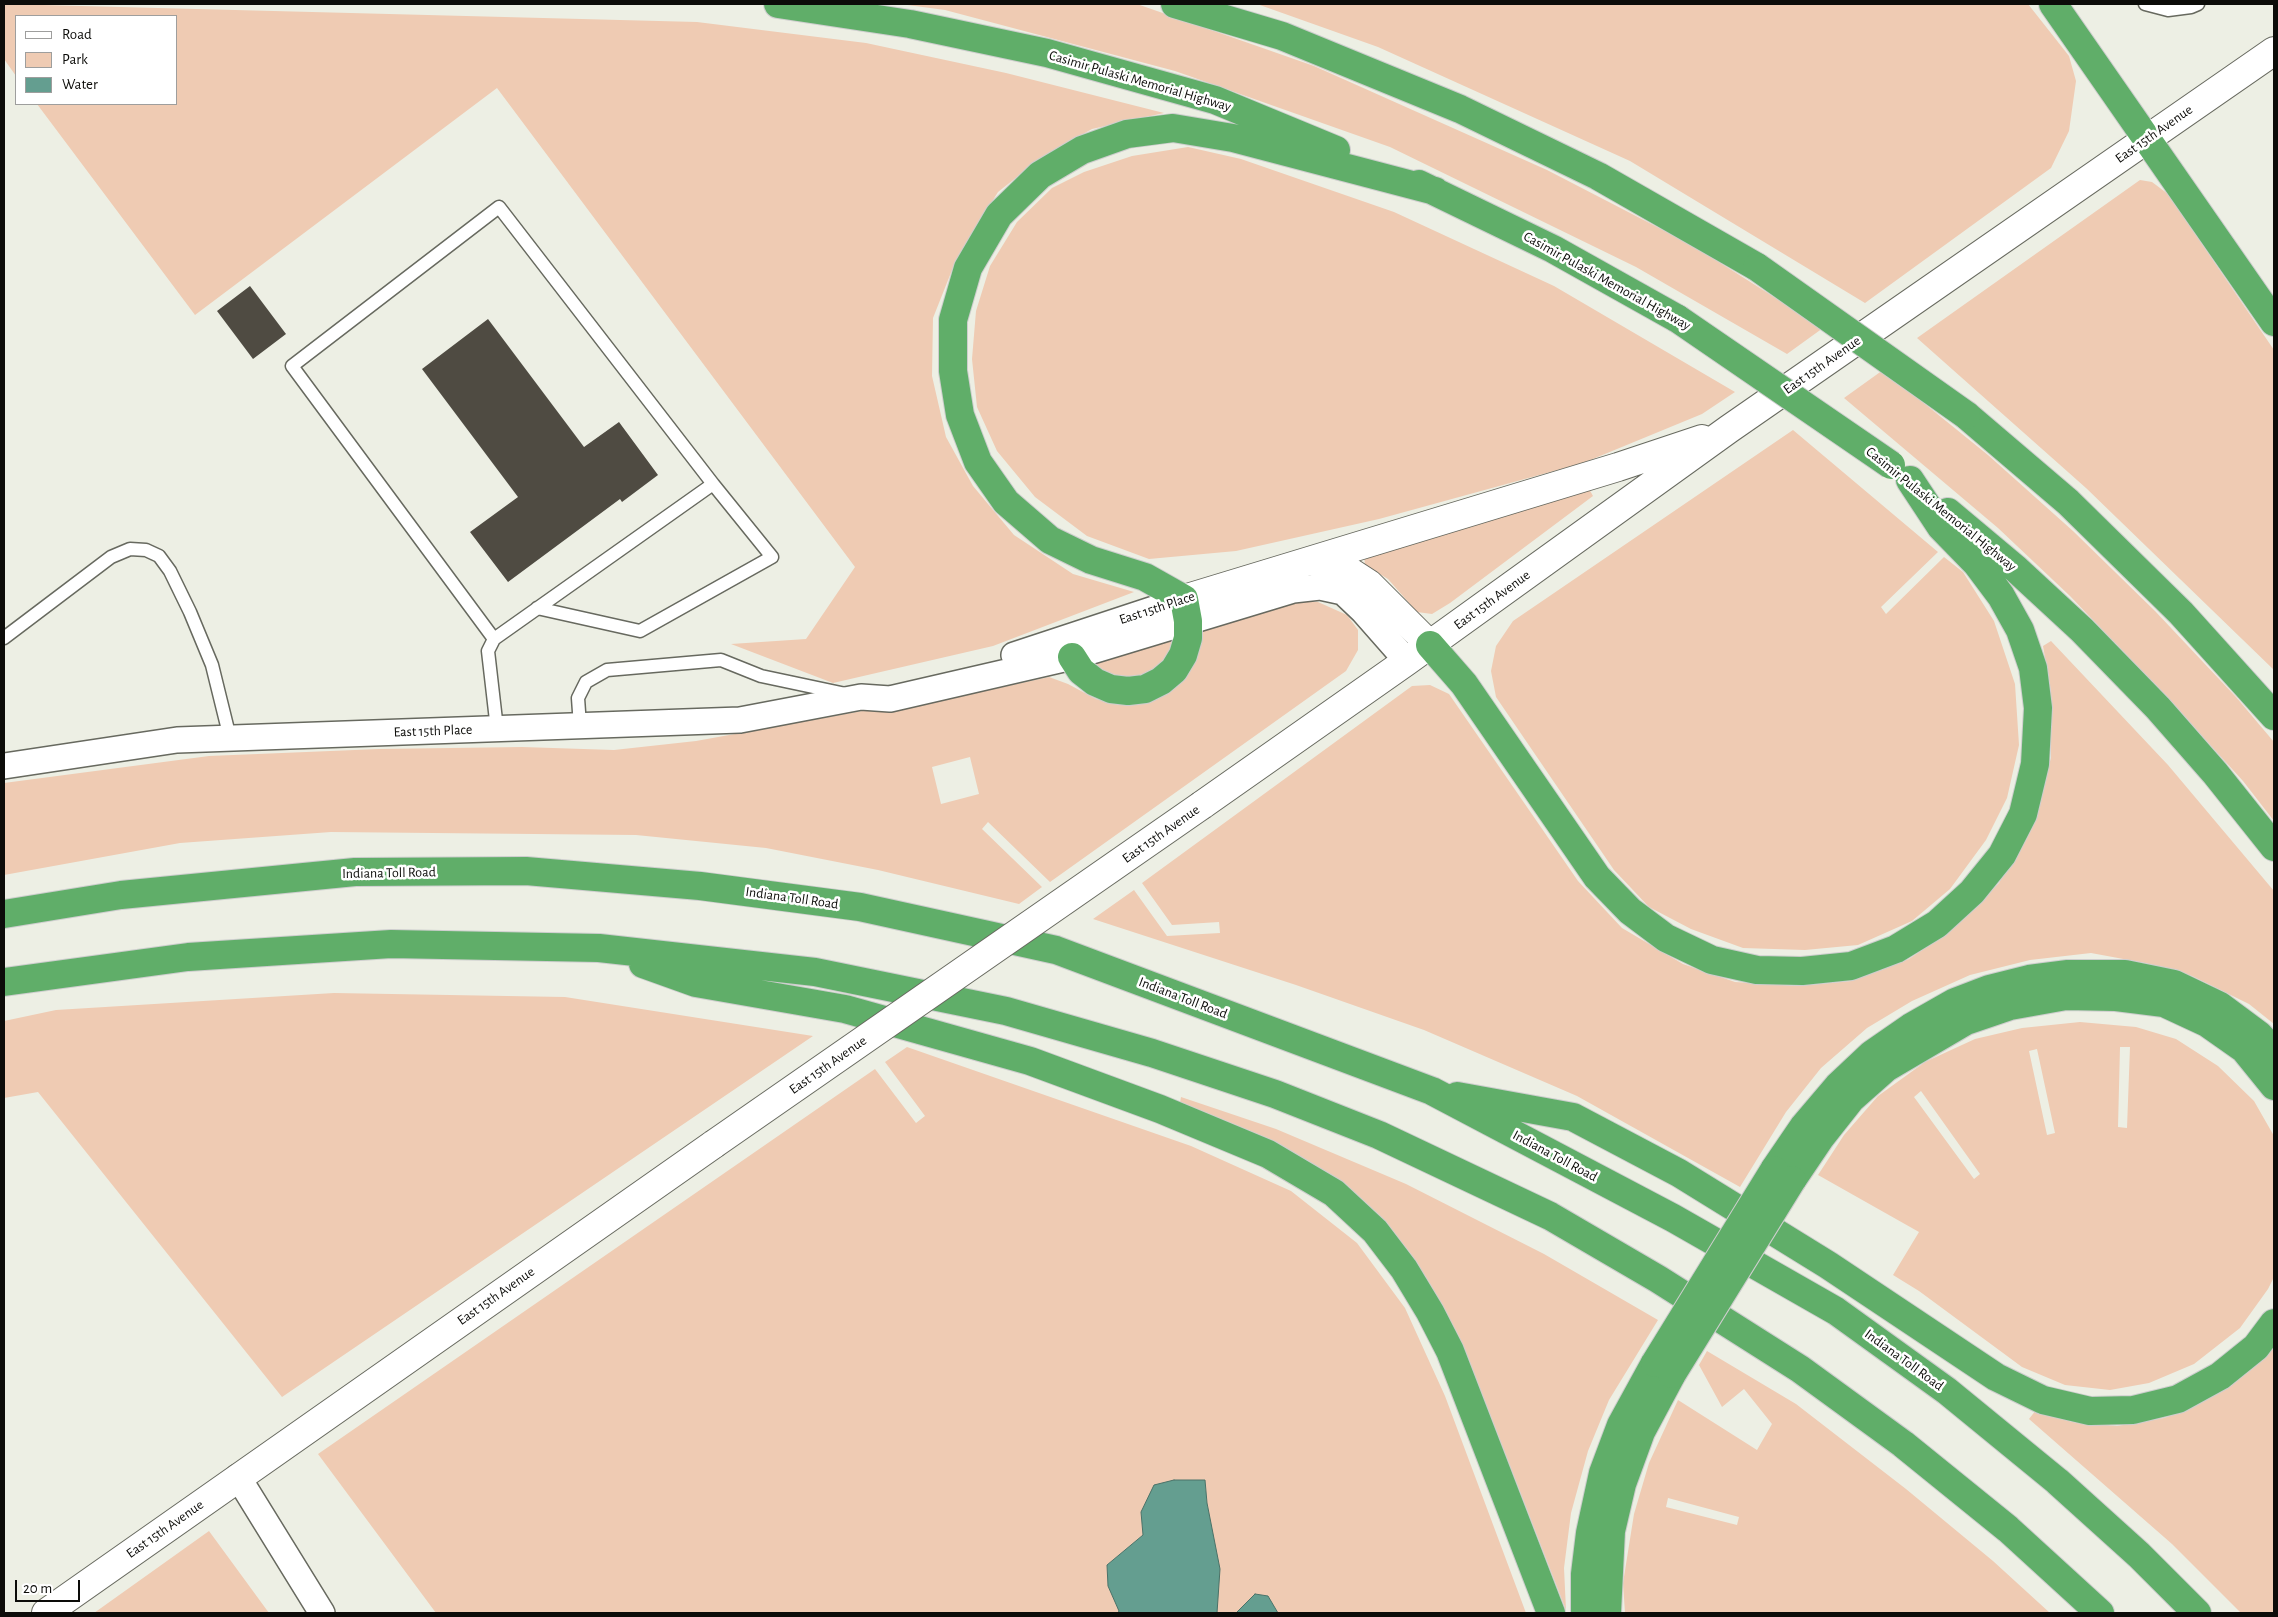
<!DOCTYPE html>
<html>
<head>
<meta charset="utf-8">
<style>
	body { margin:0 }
	#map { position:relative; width:2278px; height:1617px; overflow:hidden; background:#edefe4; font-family:"Alegreya Sans",sans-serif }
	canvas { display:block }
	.frame { position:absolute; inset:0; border:5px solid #0c0c09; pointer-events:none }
	.legend { position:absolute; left:15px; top:15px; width:162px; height:90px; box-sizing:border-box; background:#fff; border:1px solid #9e9e9d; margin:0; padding:6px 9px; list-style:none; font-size:15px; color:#0c0c09 }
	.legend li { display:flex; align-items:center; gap:10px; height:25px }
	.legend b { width:25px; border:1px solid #9e9e9d }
	.scale { position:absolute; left:15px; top:1580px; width:65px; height:22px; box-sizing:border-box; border:2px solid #0c0c09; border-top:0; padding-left:6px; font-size:15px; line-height:18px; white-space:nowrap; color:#0c0c09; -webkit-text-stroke:4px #fff; paint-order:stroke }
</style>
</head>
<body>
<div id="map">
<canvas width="2278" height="1617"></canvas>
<div class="frame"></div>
<ul class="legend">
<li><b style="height:6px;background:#fff"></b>Road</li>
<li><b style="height:14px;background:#efcbb3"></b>Park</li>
<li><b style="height:14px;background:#649e90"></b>Water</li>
</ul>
<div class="scale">20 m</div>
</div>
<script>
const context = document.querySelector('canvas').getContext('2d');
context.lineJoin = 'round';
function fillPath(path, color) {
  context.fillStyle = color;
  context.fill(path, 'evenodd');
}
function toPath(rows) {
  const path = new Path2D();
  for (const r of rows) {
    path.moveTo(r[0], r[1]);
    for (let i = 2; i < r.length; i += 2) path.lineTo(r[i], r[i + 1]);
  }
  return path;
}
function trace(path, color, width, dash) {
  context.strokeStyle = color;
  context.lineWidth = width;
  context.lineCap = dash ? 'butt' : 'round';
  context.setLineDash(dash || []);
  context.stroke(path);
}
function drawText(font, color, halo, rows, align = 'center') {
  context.font = font + ' "Alegreya Sans",sans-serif';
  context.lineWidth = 5;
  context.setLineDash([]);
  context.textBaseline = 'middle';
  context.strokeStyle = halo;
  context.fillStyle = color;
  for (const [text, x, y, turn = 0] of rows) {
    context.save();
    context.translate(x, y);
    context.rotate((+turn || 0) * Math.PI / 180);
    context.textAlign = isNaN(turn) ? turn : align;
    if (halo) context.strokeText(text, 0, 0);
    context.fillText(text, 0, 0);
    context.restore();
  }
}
fillPath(toPath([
	[4,4,697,22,866,43,1006,73,1164,113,1092,129,1041,158,998,192,956,260,933,318,932,376,946,437,973,486,1014,535,1073,574,1134,592,993,646,833,683,731,644,806,639,855,567,497,88,195,315,37,104,176,104,176,16,16,16,16,76,4,59],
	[900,4,1137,4,1314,66,1547,170,1692,245,1823,328,1787,354,1636,267,1390,147,1175,71,945,10],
	[1257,4,2028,4,2069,56,2076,81,2069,131,2051,168,1865,303,1630,161,1378,47],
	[1188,147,1241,159,1394,212,1554,286,1735,392,1702,414,1583,463,1379,519,1236,551,1149,559,1087,536,1035,497,997,451,977,407,972,359,976,311,990,266,1017,222,1052,188,1084,172,1132,156],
	[2140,180,2152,182,2168,194,2274,350,2274,670,2086,488,1917,338],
	[1883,370,1988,455,2073,531,2155,611,2236,697,2274,742,2274,821,2243,781,2159,689,2070,596,1998,528,1844,398],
	[1793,430,1938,552,1881,607,1886,614,1944,557,1963,572,1994,621,2015,684,2019,745,2007,798,1986,840,1950,889,1912,921,1858,945,1805,950,1743,948,1691,929,1649,907,1614,870,1496,697,1491,671,1496,646,1513,621],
	[1588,487,1593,496,1450,603,1432,614,1417,612,1388,579,1365,565,1364,555],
	[1295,601,1318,602,1347,615,1358,630,1358,650,1346,671,1050,882,988,822,982,829,1042,887,1019,904,878,870,766,848,636,835,331,832,180,843,4,875,4,783,209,756,379,749,522,747,614,750,696,741,862,711,892,711,1049,677,1068,684,1096,699,1123,705,1150,701,1179,684,1196,658,1203,628],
	[970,757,979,794,941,804,932,767],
	[1172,638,1172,649,1167,657,1157,667,1139,676,1127,679,1109,677,1099,670,1092,662],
	[2051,641,2168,765,2274,891,2274,1024,2249,1004,2192,976,2145,963,2091,953,2030,960,1970,975,1912,1001,1867,1028,1821,1068,1786,1112,1740,1187,1577,1096,1424,1030,1296,985,1093,919,1134,890,1167,936,1220,933,1219,922,1172,925,1142,883,1412,686,1430,685,1449,694,1578,881,1622,928,1683,964,1735,982,1798,986,1851,981,1909,959,1955,927,1999,883,2031,824,2051,758,2051,692,2043,646],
	[334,993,565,997,813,1036,282,1397,38,1092,4,1098,4,1021,56,1010],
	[2080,1022,2136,1027,2176,1039,2218,1066,2254,1101,2274,1136,2274,1277,2268,1289,2240,1328,2194,1364,2149,1383,2110,1390,2065,1385,2022,1367,1919,1291,1893,1275,1919,1232,1818,1175,1844,1135,1878,1096,1925,1062,1975,1039,2022,1028],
	[2120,1047,2130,1047,2127,1128,2118,1127],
	[2037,1049,2055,1133,2047,1135,2029,1051],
	[1921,1091,1980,1174,1974,1179,1914,1097],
	[907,1047,1191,1146,1291,1191,1357,1243,1405,1308,1445,1396,1526,1613,1278,1613,1268,1596,1255,1594,1236,1613,1217,1613,1205,1481,1174,1480,1141,1512,1143,1535,1107,1565,1108,1586,1120,1611,1118,1613,436,1613,318,1454,875,1069,916,1123,925,1116,885,1062],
	[1181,1097,1276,1129,1406,1184,1544,1254,1658,1320,1609,1400,1588,1451,1571,1513,1564,1568,1566,1610,1475,1376,1435,1295,1409,1255,1180,1103],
	[2274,1338,2274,1613,2241,1613,2172,1544,2029,1419,2036,1410,2072,1422,2117,1426,2164,1418,2194,1407,2228,1382],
	[1707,1351,1796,1404,1906,1489,1993,1561,2050,1613,1625,1613,1623,1583,1634,1514,1649,1463,1678,1400,1757,1450,1772,1424,1744,1389,1722,1407,1699,1365],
	[1668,1498,1739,1517,1737,1525,1666,1507],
	[209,1531,269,1613,94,1613]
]), '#efcbb3');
const water = toPath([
	[1174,1480,1205,1480,1207,1503,1220,1569,1217,1613,1118,1613,1119,1611,1108,1586,1107,1565,1143,1535,1141,1512,1154,1485,1174,1480],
	[1255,1594,1268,1596,1278,1613,1236,1613,1255,1594]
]);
fillPath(water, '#649e90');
trace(water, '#4a7268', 1);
fillPath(toPath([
	[250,286,286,334,253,359,217,311],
	[488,319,584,447,619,422,658,475,622,502,620,499,508,582,470,532,518,497,422,369]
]), '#4f4b42');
const service = toPath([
	[2145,4,2168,10,2191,7,2198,4],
	[537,608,640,631,772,557,713,484],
	[4,638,111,557,130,549,146,550,159,556,170,571,190,612,212,665,230,738],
	[494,639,292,366,499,207,713,484,494,639,488,651,497,729],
	[580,726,578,698,586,682,607,670,721,660,761,676,846,694]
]);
const minor = toPath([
	[1014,655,1184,599],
	[4,766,177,740,740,720,861,697,890,699,1072,657,1293,590,1320,587,1343,592,1363,611,1407,661],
	[238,1477,322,1613]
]);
const tertiary = toPath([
	[1309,561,1618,467,1702,439],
	[1184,599,1309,561,1346,569,1369,584,1430,645],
	[1202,805,1407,661,1729,429,2274,51],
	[46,1613,714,1144]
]);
const motorway = toPath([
	[778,4,910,24,1047,53,1215,100,1336,150],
	[1175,4,1282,36,1460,109,1598,176,1757,267],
	[2053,4,2274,322],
	[1419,184,1553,249,1678,319],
	[1966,415,2068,502,2181,613,2274,716],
	[1948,512,2016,569,2082,630,2158,708,2215,773,2274,847],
	[1430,645,1464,684,1597,877,1630,911,1666,938,1712,960,1757,970,1802,971,1851,966,1896,949,1937,924,1972,892,2002,855,2023,814,2035,764,2038,708,2033,668,2020,630,2001,596,1977,564,1941,527,1910,480],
	[1072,657,1081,671,1095,682,1111,689,1128,691,1145,689,1161,681,1174,670,1183,655,1188,638,1188,621,1184,599,1145,577,1091,560,1050,540,1006,502,978,462,960,415,953,371,953,320,968,268,999,215,1040,175,1082,150,1127,134,1173,128,1233,138,1435,191],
	[4,914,121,895,355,872,526,871,700,886,860,907,1056,950,1432,1091,1673,1218,1836,1311,1947,1391,2057,1481,2139,1555,2197,1613],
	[643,964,696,983,845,1009,1030,1061,1160,1109,1268,1154,1334,1193,1375,1231,1404,1269,1430,1312,1450,1351,1551,1613],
	[4,982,188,957,391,944,599,948,815,972,1006,1011,1152,1053,1275,1094,1379,1135,1550,1216,1658,1279,1800,1369,1903,1444,2008,1529,2100,1613],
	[1457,1096,1573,1117,1679,1173,1828,1265,1996,1377,2043,1400,2090,1411,2133,1410,2178,1399,2220,1376,2256,1347,2274,1323],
	[1774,1170,1804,1126,1838,1086,1872,1054,1911,1027,1955,1002,1989,989,2029,979,2068,974,2125,974,2174,984,2220,1006,2259,1035,2274,1052],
	[1792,1180,1821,1137,1851,1099,1886,1068,1966,1021,2010,1006,2066,996,2116,997,2164,1003,2207,1023,2244,1049,2274,1086],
	[1585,1613,1585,1574,1590,1533,1603,1473,1621,1425,1655,1363],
	[1607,1613,1611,1531,1622,1484,1641,1432,1672,1374]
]);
trace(service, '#67695f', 15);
trace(minor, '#67695f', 28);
trace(tertiary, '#67695f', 30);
trace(motorway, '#cecece', 30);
trace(service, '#fff', 12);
trace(minor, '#fff', 25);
trace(tertiary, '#fff', 28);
trace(motorway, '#60ae69', 28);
const tertiaryBridge = toPath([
	[714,1144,1202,805]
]);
const motorwayBridge = toPath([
	[1757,267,1966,415],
	[1678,319,1891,465],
	[1655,1363,1774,1170],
	[1672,1374,1792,1180]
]);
trace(tertiaryBridge, '#67695f', 30, []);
trace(motorwayBridge, '#cecece', 30, []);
trace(tertiaryBridge, '#fff', 28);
trace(motorwayBridge, '#60ae69', 28);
drawText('14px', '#0c0c09', '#fff', [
	["Casimir Pulaski Memorial Highway",1140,81,16],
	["East 15th Avenue",2154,134,-35],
	["Casimir Pulaski Memorial Highway",1607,281,29],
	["East 15th Avenue",1822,365,-35],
	["Casimir Pulaski Memorial Highway",1941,509,39],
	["East 15th Avenue",1492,600,-36],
	["East 15th Place",1157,608,-18],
	["East 15th Place",433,731,-2],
	["East 15th Avenue",1161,834,-35],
	["Indiana Toll Road",389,873,-1],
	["Indiana Toll Road",792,898,8],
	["Indiana Toll Road",1183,998,21],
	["East 15th Avenue",828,1065,-35],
	["Indiana Toll Road",1555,1156,28],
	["East 15th Avenue",496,1296,-35],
	["Indiana Toll Road",1904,1360,36],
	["East 15th Avenue",165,1529,-35]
]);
</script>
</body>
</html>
